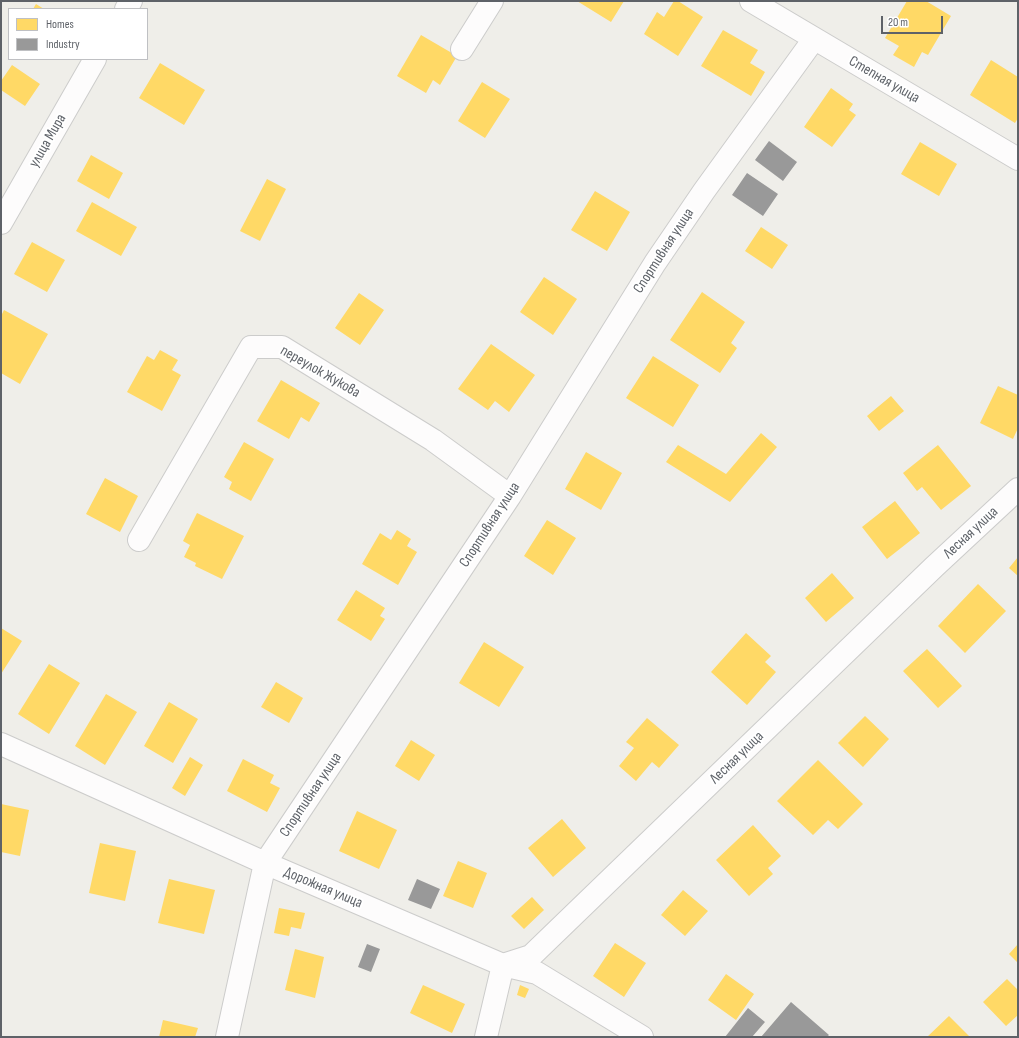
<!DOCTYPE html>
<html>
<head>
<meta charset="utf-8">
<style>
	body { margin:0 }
	#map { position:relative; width:1019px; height:1038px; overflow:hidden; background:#efeee9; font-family:"Sofia Sans Condensed",sans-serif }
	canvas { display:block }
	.frame { position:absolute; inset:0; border:2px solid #5e6268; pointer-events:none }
	.legend { position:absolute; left:8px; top:8px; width:140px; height:52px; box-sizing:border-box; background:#fff; border:1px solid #bfc0c3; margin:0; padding:5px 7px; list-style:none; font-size:12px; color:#5e6268 }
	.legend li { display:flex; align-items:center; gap:8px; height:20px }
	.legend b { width:20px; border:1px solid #bfc0c3 }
	.scale { position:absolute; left:881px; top:16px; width:62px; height:18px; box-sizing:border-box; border:2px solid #5e6268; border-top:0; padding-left:5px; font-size:12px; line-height:14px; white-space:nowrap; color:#5e6268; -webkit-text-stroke:3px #fff; paint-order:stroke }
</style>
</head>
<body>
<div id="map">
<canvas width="1019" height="1038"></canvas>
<div class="frame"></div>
<ul class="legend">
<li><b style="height:11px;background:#ffd966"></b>Homes</li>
<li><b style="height:11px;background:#999"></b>Industry</li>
</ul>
<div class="scale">20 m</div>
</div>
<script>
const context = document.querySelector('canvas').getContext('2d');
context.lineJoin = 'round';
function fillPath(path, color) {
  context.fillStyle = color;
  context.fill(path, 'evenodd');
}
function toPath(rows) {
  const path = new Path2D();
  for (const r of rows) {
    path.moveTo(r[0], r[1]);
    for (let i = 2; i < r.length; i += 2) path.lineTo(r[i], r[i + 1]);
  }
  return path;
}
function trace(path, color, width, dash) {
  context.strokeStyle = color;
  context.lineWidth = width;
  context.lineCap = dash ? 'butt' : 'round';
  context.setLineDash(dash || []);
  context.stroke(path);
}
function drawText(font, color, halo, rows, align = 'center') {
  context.font = font + ' "Sofia Sans Condensed",sans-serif';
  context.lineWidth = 4;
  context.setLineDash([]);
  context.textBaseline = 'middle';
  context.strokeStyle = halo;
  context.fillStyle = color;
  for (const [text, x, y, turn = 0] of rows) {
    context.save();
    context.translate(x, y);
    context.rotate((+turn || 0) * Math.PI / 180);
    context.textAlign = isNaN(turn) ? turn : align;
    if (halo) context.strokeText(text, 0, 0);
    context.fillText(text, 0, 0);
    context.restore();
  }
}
fillPath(toPath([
	[577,1,624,1,611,22],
	[674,1,678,1,703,17,678,56,644,34,657,12,664,17],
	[907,1,926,1,951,16,928,55,922,52,914,67,893,55,899,46,885,38],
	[36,4,44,9,33,9],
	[723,30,758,50,750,63,765,72,751,96,701,66],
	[421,35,457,56,440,85,433,80,426,93,397,76],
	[991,60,1018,77,1018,118,1015,123,970,95],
	[160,63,205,90,184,125,139,98],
	[12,65,40,84,25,106,1,90,1,81],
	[482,82,510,99,485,138,458,121],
	[831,88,853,104,849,110,856,115,832,147,804,127],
	[920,142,957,164,939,196,901,174],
	[91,155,123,173,109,199,77,181],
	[267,179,286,189,260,241,240,231],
	[595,191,630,212,607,251,571,230],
	[92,202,137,227,121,256,76,231],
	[761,227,788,245,772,269,745,251],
	[32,242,65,260,47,292,14,274],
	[544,277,577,299,553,335,520,312],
	[702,292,745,322,731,343,737,348,720,373,670,340],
	[359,293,384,310,360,345,335,328],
	[4,310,48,334,20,384,1,373,1,316],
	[491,344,535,375,509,412,495,401,488,410,458,389],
	[160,350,178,360,172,370,181,375,162,411,127,392,147,356,154,360],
	[653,356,699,385,673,427,626,398],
	[281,380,320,403,309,422,301,417,289,439,257,421],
	[998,386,1018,395,1018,428,1013,439,980,423],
	[891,396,904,411,879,431,867,416],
	[761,433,777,447,730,502,666,462,678,445,726,474],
	[244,442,274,459,251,501,229,489,232,482,224,477],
	[938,445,971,486,941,510,922,487,917,491,903,473],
	[586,452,622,473,601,510,565,489],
	[105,478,138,496,120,532,86,514],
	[895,501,920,533,887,559,862,527],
	[197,513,244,536,222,579,195,566,196,563,184,557,190,545,183,541],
	[547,520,576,538,553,575,524,556],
	[397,530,411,539,407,546,417,552,398,585,362,564,380,533,391,540],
	[1018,557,1018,576,1009,568],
	[832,573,854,598,826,622,805,598],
	[978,584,1006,611,965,653,938,626],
	[356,590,385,608,380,616,385,619,371,641,337,620],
	[1,628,22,641,1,674],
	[746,633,771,656,765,662,776,672,747,705,711,672],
	[484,642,524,667,499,707,459,683],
	[927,649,962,686,938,708,903,671],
	[49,664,80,683,49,734,18,714],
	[276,682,303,698,289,723,261,707],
	[106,694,137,712,105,765,75,746],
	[169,702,198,719,173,763,144,746],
	[865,716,889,739,863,767,838,743],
	[647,718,679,745,659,768,652,762,636,781,619,766,634,748,626,742],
	[411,740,435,755,419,781,395,766],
	[190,757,203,765,185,796,172,788],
	[243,759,274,775,270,783,280,788,267,812,227,791],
	[818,760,863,804,838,829,828,820,813,835,777,801],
	[1,804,29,810,20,856,1,852],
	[357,811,397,830,379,869,339,851],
	[562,819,586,848,553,877,528,848],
	[753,825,781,856,768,868,773,874,749,896,716,860],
	[100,843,136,851,125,901,89,893],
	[458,861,487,873,473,908,443,896],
	[169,879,215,890,204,934,158,923],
	[683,890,708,911,685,936,661,915],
	[532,897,544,910,524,929,511,916],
	[279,908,305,913,301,929,291,927,289,936,274,933],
	[615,943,646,963,624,997,593,976],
	[1018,944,1018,963,1009,954],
	[295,949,324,957,315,998,285,990],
	[726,974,754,994,736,1020,708,1000],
	[1007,979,1018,990,1018,1015,1006,1026,983,1002],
	[423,985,465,1004,452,1033,410,1013],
	[520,985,529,989,525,998,517,995],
	[949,1016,970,1037,927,1037],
	[163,1020,198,1028,195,1037,159,1037]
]), '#ffd966');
fillPath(toPath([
	[769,141,797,162,783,181,755,160],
	[747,173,778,194,763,216,732,195],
	[417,879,440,889,431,909,408,900],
	[367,944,380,949,371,972,358,967],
	[791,1002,829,1035,827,1037,761,1037],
	[748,1008,765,1022,752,1037,725,1037]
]), '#999');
const minor = toPath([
	[751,1,1018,159],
	[126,9,131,1],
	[462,49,492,1],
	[1,223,95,59],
	[139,540,251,347,282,347,433,440,510,496],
	[1,744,265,863,503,965,537,973,642,1037],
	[227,1037,265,863,510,496,655,263,704,191,814,39],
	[486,1037,503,965,531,956,934,567,1018,489]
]);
trace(minor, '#cccccb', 24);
trace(minor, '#fdfcfc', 22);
drawText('15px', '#5e6268', '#fff', [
	["Степная улица",884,80,30],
	["улица Мира",48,141,-60],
	["Спортивная улица",664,251,-57],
	["переулок Жукова",320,372,30],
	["Спортивная улица",490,525,-57],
	["Лесная улица",971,533,-43],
	["Лесная улица",737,758,-44],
	["Спортивная улица",311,795,-56],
	["Дорожная улица",323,888,23]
]);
</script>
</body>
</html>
